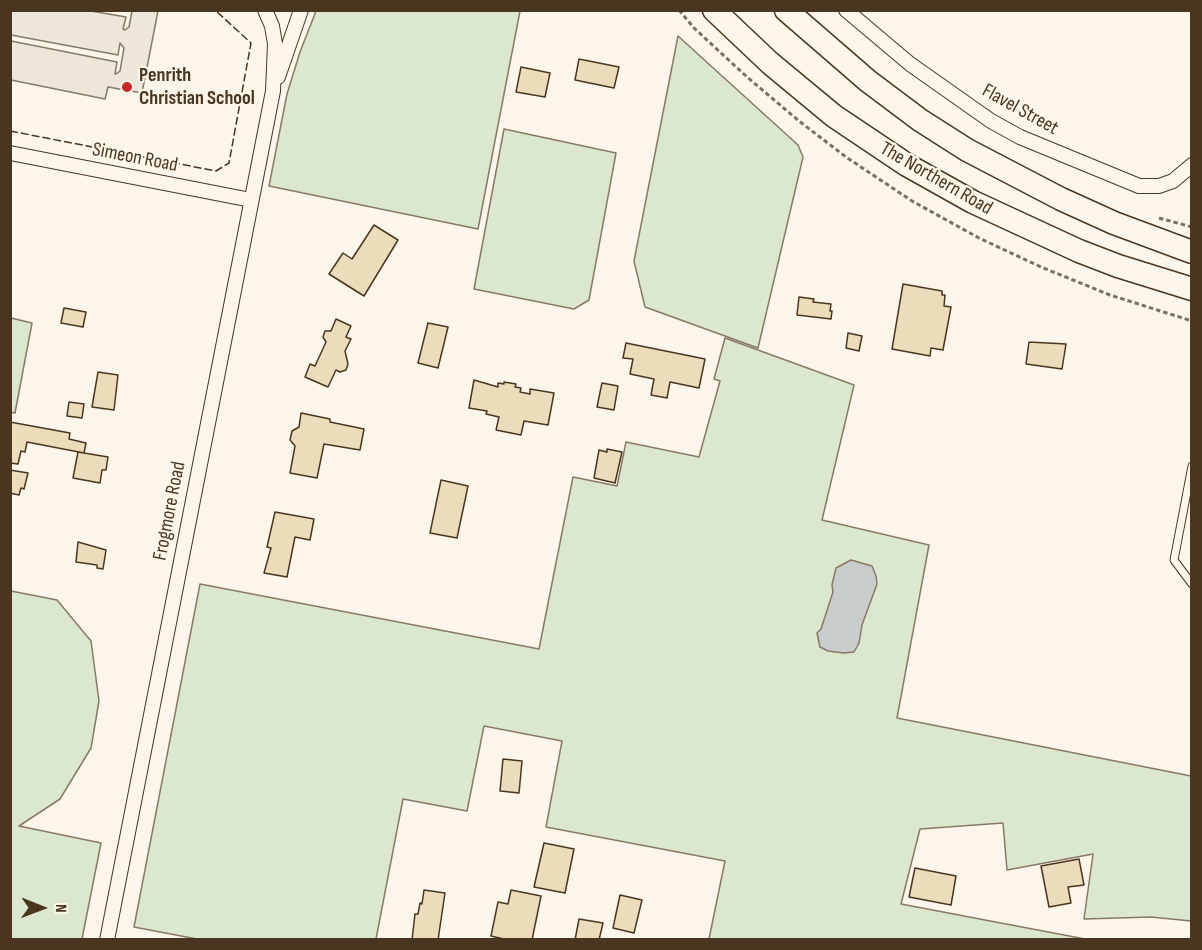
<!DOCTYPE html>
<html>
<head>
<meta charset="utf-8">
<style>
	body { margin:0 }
	#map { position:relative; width:1202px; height:950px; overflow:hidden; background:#fbf6e9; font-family:"Sofia Sans Condensed",sans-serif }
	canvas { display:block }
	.frame { position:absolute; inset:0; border:12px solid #4a3520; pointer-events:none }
	.north { position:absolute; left:12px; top:878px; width:60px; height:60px; -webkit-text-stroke:4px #fbf6e9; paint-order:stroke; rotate:91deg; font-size:16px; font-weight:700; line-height:24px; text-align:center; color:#4a3520 }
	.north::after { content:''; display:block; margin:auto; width:21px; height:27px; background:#4a3520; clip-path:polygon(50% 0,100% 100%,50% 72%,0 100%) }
</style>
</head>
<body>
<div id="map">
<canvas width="1202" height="950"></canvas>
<div class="frame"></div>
<div class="north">N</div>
</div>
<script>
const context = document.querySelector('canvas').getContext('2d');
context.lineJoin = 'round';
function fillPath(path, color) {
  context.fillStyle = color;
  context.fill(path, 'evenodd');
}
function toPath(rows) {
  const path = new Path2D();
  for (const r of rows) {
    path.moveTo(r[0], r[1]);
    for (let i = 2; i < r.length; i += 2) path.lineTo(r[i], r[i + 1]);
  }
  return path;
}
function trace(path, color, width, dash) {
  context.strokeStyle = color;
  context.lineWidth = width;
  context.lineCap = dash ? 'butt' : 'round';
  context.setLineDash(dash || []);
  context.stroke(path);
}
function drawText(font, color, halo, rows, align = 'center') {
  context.font = font + ' "Sofia Sans Condensed",sans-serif';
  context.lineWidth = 4.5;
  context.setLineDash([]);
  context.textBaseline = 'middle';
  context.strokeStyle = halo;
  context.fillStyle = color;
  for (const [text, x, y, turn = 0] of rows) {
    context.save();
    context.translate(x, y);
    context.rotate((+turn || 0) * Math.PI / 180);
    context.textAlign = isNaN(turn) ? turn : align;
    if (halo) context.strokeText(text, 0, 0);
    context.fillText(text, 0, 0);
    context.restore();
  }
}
const green = toPath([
	[316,11,520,11,478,229,269,186,287,94,300,52,316,11],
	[678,36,798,145,803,157,758,348,645,307,634,261,678,36],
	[504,129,616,153,589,300,574,309,474,289,504,129],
	[11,318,32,323,15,413,10,412,11,318],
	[725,338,854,385,822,520,929,545,897,718,1191,776,1191,921,1151,917,1084,919,1093,854,1007,870,1003,823,920,829,901,904,1085,939,709,939,725,861,546,827,562,741,484,726,467,811,403,799,376,939,197,939,134,927,200,584,539,649,573,477,617,486,626,442,699,457,720,381,714,379,725,338],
	[11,591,57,600,91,641,99,701,91,748,60,799,19,826,101,843,82,939,11,939,11,591]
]);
fillPath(green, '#dce7d0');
trace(green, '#887966', 1.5);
const parking = toPath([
	[11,10,91,11,126,17,123,29,125,30,129,27,132,11,158,11,142,93,108,87,105,99,11,80,11,41,117,62,115,74,116,74,120,71,124,48,120,43,118,55,11,35,11,10]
]);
fillPath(parking, '#ede7d9');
trace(parking, '#887966', 1.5);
const water = toPath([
	[851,560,872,566,876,576,877,584,862,625,859,643,854,652,843,653,828,651,820,647,817,633,821,629,833,592,832,585,836,568,851,560]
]);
fillPath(water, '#c9cecd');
trace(water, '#887966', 1.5);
const building = toPath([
	[579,59,619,67,614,88,575,80,579,59],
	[521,67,550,73,545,97,516,92,521,67],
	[374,225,398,240,364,296,329,274,343,253,352,259,374,225],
	[903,284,942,291,942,295,945,295,944,306,951,307,943,350,931,348,930,356,892,349,903,284],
	[799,297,814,299,813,302,831,304,830,311,832,311,831,319,797,315,799,297],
	[64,308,86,312,83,327,61,323,64,308],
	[336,319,351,326,346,337,351,339,345,351,348,364,346,370,340,372,336,370,328,387,305,377,310,364,315,366,326,342,323,337,325,331,331,331,336,319],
	[428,323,448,327,438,368,418,363,428,323],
	[848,333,862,336,859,351,846,348,848,333],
	[1029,342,1066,344,1062,369,1026,364,1029,342],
	[626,343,705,359,699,388,670,382,667,398,651,395,654,379,630,374,633,359,623,358,626,343],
	[98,372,118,375,114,410,92,407,98,372],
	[474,380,498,387,498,383,504,384,504,382,516,384,515,387,521,388,520,392,530,394,530,389,554,393,548,425,524,421,521,435,496,430,499,417,486,414,487,411,469,408,474,380],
	[602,383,618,386,614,410,597,407,602,383],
	[69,402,84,404,82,418,67,416,69,402],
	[301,413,330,419,330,422,364,429,360,450,324,444,317,478,290,473,295,446,290,440,292,431,299,427,301,413],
	[10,422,70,433,69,439,86,443,84,453,27,442,25,452,21,451,18,464,10,463,10,422],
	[607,449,622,452,615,483,594,478,599,450,607,452,607,449],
	[78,452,108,457,106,470,102,470,100,483,73,478,78,452],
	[10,470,28,473,24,489,21,488,19,495,10,493,10,470],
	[441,480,468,486,457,538,430,533,441,480],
	[275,512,314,519,310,540,295,537,287,577,264,573,271,548,267,547,275,512],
	[78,542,106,550,103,569,97,568,97,565,76,562,78,542],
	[503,759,522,761,519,793,500,791,503,759],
	[544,843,574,849,565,893,534,887,544,843],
	[1079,859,1084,885,1068,887,1071,903,1049,907,1041,866,1079,859],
	[915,868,956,876,951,905,909,897,915,868],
	[424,890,445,893,438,940,412,940,415,914,418,914,420,903,422,904,424,890],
	[511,890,541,896,532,940,508,940,491,936,498,902,508,904,511,890],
	[620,895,642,900,634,933,613,928,620,895],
	[579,919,603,923,599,940,575,940,579,919]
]);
fillPath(building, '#ecdcbc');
trace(building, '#4a3520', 1.5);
const service = toPath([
	[1192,466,1174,560,1192,584]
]);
const minor = toPath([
	[846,10,910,64,991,121,1020,137,1139,186,1159,186,1173,181,1192,165],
	[278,77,301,10],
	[10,153,251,200],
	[107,940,273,91,275,44,272,26,265,10]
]);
const trunk = toPath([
	[714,10,770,63,834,116,907,165,973,202,1079,251,1118,266,1192,289],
	[786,10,868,81,920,120,967,150,1061,199,1114,223,1192,252]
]);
trace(service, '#4a3520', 9);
trace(minor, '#4a3520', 16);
trace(trunk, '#4a3520', 25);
trace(toPath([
	[679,10,694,28,747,77,799,121,846,157,912,201,979,238,1041,267,1110,295,1192,321],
	[1159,218,1192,227]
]), '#7f6f5c', 3, [4.5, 3]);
trace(service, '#fbf6e9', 7);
trace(minor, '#fbf6e9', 14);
trace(trunk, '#fbf6e9', 22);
trace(toPath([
	[10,131,216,171,229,163,251,43,215,10]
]), '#4a3520', 1.5, [8, 3]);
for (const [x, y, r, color] of [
	[127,87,6,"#c62828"]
]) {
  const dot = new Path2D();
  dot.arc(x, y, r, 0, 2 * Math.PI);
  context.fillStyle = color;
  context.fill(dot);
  trace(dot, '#fbf6e9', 2);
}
drawText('bold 20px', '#4a3520', '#fbf6e9', [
	["Penrith",139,76],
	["Christian School",139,99]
], 'left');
drawText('20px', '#4a3520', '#fbf6e9', [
	["Flavel Street",1020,110,29],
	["Simeon Road",135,158,11],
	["The Northern Road",936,179,30],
	["Frogmore Road",170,511,-79]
]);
</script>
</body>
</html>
